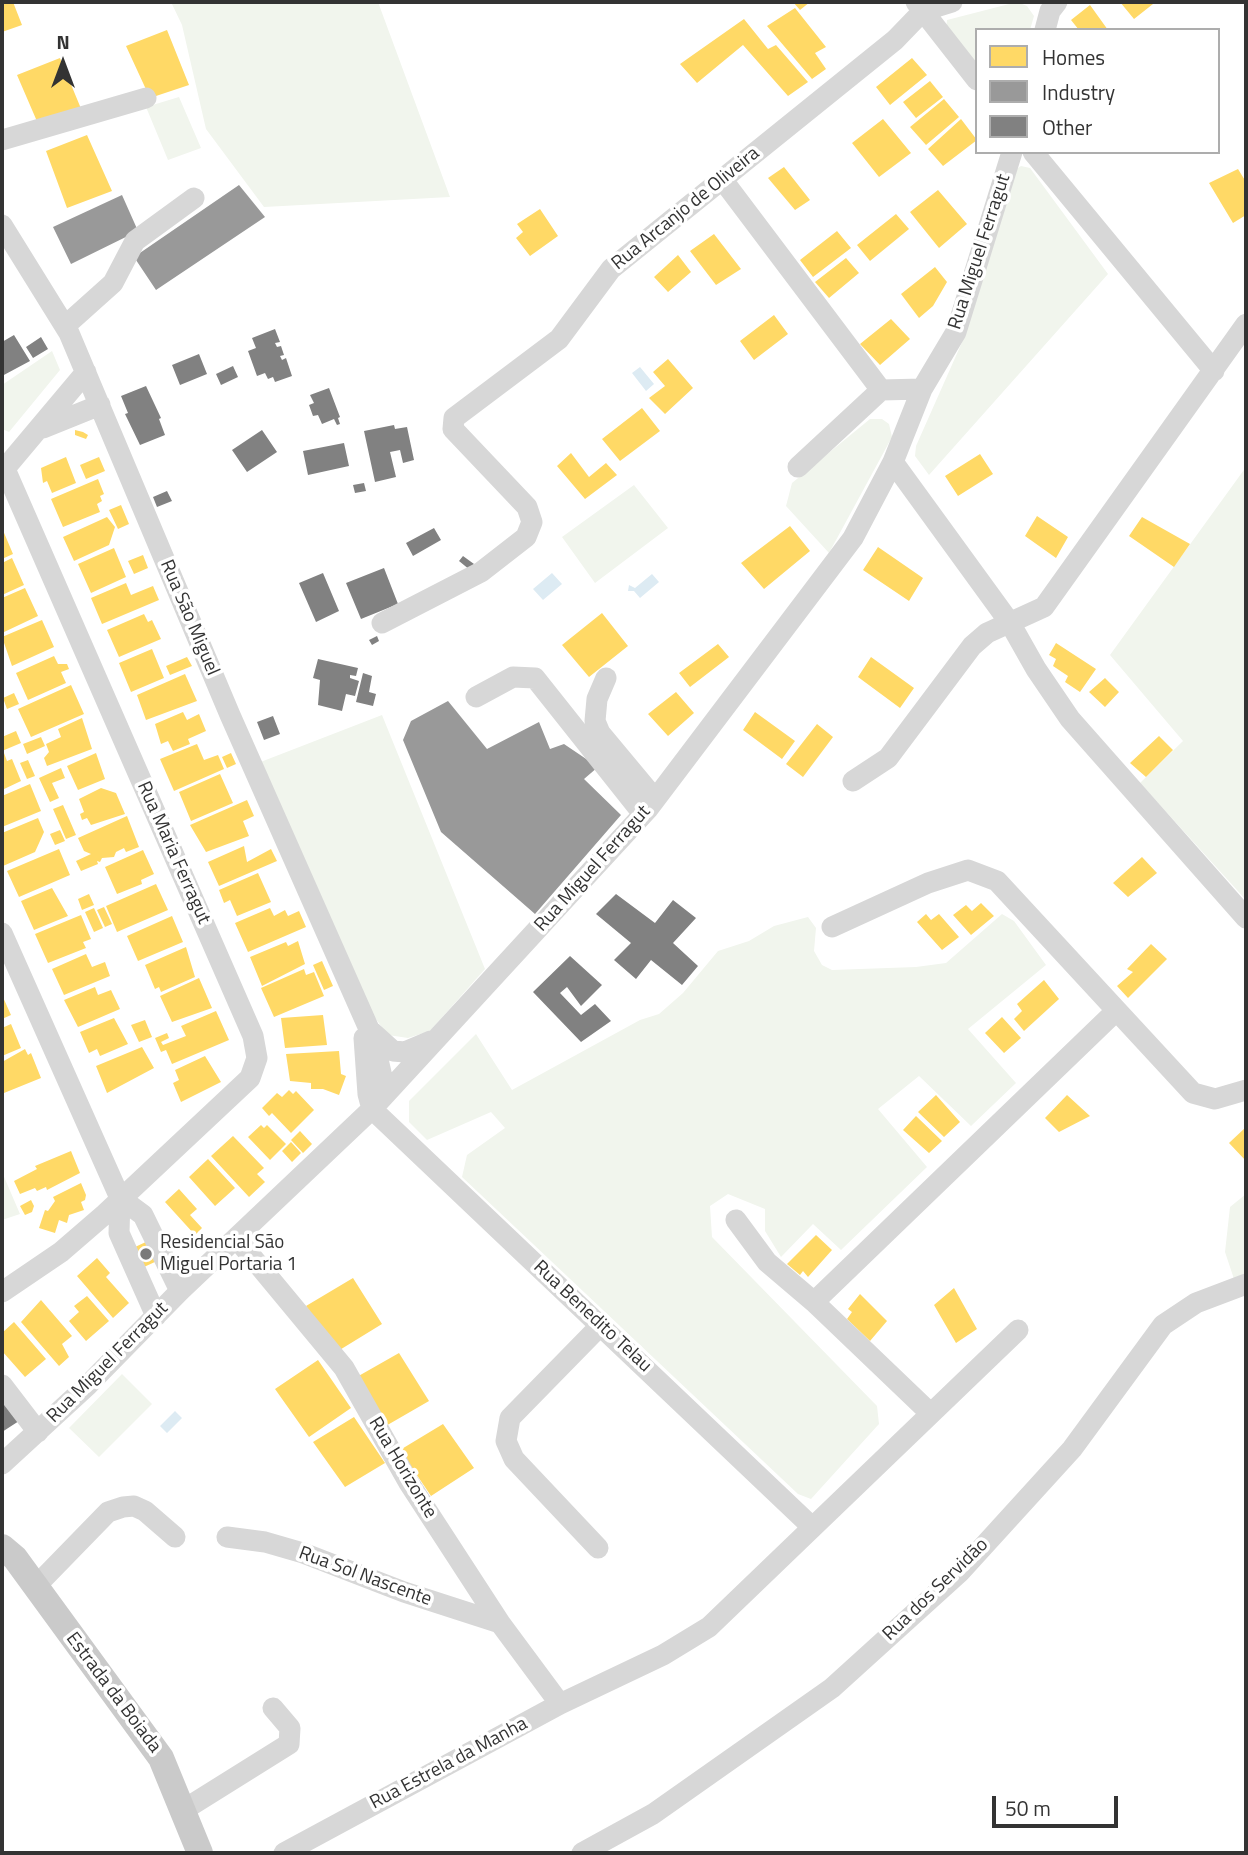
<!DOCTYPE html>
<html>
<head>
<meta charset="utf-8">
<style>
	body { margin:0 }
	#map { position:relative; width:1248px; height:1855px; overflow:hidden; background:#fff; font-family:"Titillium Web",sans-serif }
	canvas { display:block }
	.frame { position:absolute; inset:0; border:4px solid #333; pointer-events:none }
	.legend { position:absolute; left:975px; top:28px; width:245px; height:126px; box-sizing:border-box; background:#fff; border:2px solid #adadad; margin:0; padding:9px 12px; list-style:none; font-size:21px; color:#333 }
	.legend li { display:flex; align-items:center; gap:14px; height:35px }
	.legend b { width:35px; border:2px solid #adadad }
	.north { position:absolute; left:28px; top:28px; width:70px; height:70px; -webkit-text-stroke:5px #fff; paint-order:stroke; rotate:0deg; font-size:19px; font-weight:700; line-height:28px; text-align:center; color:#333 }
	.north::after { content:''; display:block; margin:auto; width:24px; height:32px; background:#333; clip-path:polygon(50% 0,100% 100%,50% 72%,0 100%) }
	.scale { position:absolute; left:992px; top:1796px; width:126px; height:32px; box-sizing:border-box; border:4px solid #333; border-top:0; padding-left:9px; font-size:21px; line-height:24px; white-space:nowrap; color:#333; -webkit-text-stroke:5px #fff; paint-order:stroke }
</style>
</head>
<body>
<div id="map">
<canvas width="1248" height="1855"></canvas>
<div class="frame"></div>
<ul class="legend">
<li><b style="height:19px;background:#ffd966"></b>Homes</li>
<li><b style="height:19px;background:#999"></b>Industry</li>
<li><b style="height:19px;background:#818181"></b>Other</li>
</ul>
<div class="north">N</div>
<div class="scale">50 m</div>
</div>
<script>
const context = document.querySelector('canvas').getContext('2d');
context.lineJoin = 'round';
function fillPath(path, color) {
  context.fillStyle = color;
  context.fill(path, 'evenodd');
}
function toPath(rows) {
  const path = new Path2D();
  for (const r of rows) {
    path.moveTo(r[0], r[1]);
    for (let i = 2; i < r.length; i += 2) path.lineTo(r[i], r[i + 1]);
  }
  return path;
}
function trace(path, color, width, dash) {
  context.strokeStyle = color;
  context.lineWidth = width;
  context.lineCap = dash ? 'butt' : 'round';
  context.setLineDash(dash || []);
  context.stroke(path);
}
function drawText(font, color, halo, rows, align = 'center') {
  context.font = font + ' "Titillium Web",sans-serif';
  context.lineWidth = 7;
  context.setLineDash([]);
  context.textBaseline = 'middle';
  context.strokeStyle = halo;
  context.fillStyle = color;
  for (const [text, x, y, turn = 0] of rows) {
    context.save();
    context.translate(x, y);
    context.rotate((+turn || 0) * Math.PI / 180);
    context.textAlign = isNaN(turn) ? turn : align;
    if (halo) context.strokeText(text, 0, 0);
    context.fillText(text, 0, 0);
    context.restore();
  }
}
fillPath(toPath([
	[171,2,378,2,450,197,264,207,206,129,182,25],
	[1017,2,1027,6,1034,16,1030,30,977,30,977,71,946,30,947,20],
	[179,97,201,148,168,160,146,107],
	[1021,166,1030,168,1108,274,929,475,915,456,916,446,963,340,1015,170],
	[52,351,60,370,9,432,2,429,2,385],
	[870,419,882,419,889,424,892,437,829,553,786,506,792,483],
	[1246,467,1246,900,1140,783,1183,741,1110,655],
	[634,485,668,528,595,583,562,537],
	[382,715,485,969,430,1031,408,1038,388,1035,375,1018,258,763],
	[1002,914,1014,921,1046,965,968,1029,1016,1083,971,1126,919,1076,878,1109,927,1167,841,1250,813,1224,781,1257,765,1231,765,1209,728,1194,710,1206,712,1237,877,1406,879,1424,811,1499,798,1494,462,1177,467,1155,505,1128,491,1112,427,1140,409,1122,409,1101,476,1034,512,1090,640,1020,659,1014,683,993,718,951,749,941,774,926,808,917,816,928,814,951,822,965,832,970,916,967,946,963],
	[2,1172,20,1214,2,1220],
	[1246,1194,1246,1294,1235,1282,1225,1252,1230,1207],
	[122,1374,152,1404,99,1457,69,1428]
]), '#f1f5ed');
fillPath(toPath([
	[640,367,654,384,646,391,632,373],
	[552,573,562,584,543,600,533,589],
	[652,574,659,582,640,598,634,591,628,591,629,585,635,588],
	[175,1411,182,1418,167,1433,160,1426]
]), '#ddebf3');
fillPath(toPath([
	[2,2,13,2,22,25,2,32],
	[793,2,810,2,800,10],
	[1120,2,1151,2,1153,4,1134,19],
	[1090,5,1108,30,1079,30,1071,20],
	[795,8,826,47,815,53,826,69,812,79,767,26],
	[744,19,768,49,776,45,808,82,788,96,743,45,697,83,680,64],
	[167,30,189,85,150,98,126,46],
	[60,58,82,111,39,126,17,75],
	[912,58,927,75,890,105,876,87],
	[930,81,943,97,916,118,903,102],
	[944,99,959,117,926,145,910,127],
	[883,119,911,153,879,177,852,143],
	[961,119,977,140,943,166,928,149],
	[87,135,112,191,67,208,46,151],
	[784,167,810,200,795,210,768,178],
	[1238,169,1246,182,1246,215,1233,223,1209,183],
	[938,190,967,224,939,248,910,212],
	[540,209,558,236,530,256,516,238,523,232,517,224],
	[896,214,909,229,870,261,857,245],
	[837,231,851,248,813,277,800,260],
	[714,234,741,269,716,285,690,251],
	[678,255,691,272,668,292,654,277],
	[846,258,859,273,829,298,815,282],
	[935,267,947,282,933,306,919,318,901,294],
	[774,315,788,334,754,360,740,341],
	[891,319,910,339,880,365,860,344],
	[668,359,693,388,665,414,649,398,665,386,653,372],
	[642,408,660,431,620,461,602,439],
	[75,430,83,432,88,435,86,439,75,435],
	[571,453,589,477,606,463,617,475,585,499,557,466],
	[980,454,993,474,958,496,945,476],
	[66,457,76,483,52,493,47,481,43,483,41,468],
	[99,457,105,471,86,479,80,465],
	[98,479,104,494,100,496,102,501,97,504,100,512,63,527,51,499],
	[121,505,129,524,118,529,109,510],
	[1037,516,1068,537,1056,558,1025,536],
	[107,517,115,527,109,545,74,561,63,537],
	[1142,517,1190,544,1174,567,1129,536],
	[790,526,810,551,764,589,741,563],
	[2,528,13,554,2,559],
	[878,547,923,578,909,601,863,570],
	[114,548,126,577,91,593,78,564],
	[143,555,148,568,134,574,128,561],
	[12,558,24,585,2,595,2,563],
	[126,583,131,595,153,586,159,600,102,624,91,598],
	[25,588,38,616,2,633,2,598],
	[602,613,628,646,589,677,562,645],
	[144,614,148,622,152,620,161,639,119,657,107,630],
	[42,620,54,647,12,666,2,637],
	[1056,643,1096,669,1080,692,1065,682,1068,676,1053,666,1056,659,1049,655],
	[718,644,729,657,690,687,679,673],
	[152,649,164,678,131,692,119,663],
	[54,656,58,664,67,664,69,669,61,672,66,683,28,700,16,673],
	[187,657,192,666,170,675,166,666],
	[871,657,914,688,900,708,858,677],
	[185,674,197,701,146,720,137,695],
	[1105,678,1119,692,1105,707,1089,692],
	[71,685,84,714,31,737,18,709],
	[676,692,694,713,668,736,648,714],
	[14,693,19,704,7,709,3,698],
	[183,712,187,720,199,714,206,731,188,739,190,744,173,751,168,741,161,744,155,724],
	[755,712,795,741,782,759,743,730],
	[82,718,92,749,47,766,44,758,49,752,46,744,61,737,58,729],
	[817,724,833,737,803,777,786,764],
	[16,731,21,743,2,751,2,737],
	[1159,736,1173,750,1146,777,1130,763],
	[41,737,45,746,27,754,23,744],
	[197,744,204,760,218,755,224,769,174,791,160,759],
	[4,753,7,761,12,759,21,781,2,790],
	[96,753,105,779,78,790,67,766],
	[231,753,236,764,227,768,222,757],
	[28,760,35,776,27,779,20,763],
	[61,768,65,778,52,783,59,798,50,802,39,778],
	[220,774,233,803,191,821,179,792],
	[30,784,41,811,2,827,2,796],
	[101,788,116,793,125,814,91,825,87,818,82,820,80,814,84,812,79,799],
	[247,800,254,816,243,821,249,836,206,852,190,825],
	[63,805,76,835,66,839,53,809],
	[127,816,139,847,126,852,124,848,116,852,114,857,102,858,100,862,97,861,98,864,81,871,76,861,91,854,84,851,78,838],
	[38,818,44,832,35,852,3,866,2,833],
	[60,830,65,841,55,845,50,834],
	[244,846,247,862,271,849,277,861,219,886,208,862],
	[59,849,70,875,19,897,7,871],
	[143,850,154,874,141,880,142,884,117,894,105,867],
	[1142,857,1157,873,1128,897,1113,883],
	[258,873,271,902,237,916,230,900,224,903,219,890],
	[156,884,168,910,117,932,106,906],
	[52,888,68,916,34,930,21,901],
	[89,894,94,905,82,910,78,899],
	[981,903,994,916,971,935,953,915,966,905,972,911],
	[104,907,112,924,105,927,97,910],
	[94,908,103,928,94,932,85,912],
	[270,908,274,916,285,910,288,916,299,911,306,927,248,952,235,923],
	[926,914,931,920,939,914,959,937,942,950,917,922],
	[81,915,91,939,83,942,86,948,48,963,35,934],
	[172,916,183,942,138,961,127,936],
	[298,941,305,964,262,986,250,957,286,942,288,946],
	[1151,944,1167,959,1128,998,1117,986,1133,972,1127,969],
	[186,947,195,977,161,992,159,987,155,989,145,965],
	[86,954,92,967,105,962,110,976,64,995,52,969],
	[322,961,333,986,324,990,313,965],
	[304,969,306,975,314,972,324,996,274,1017,261,988],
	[199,978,212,1008,172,1022,160,996],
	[1044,980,1059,999,1024,1031,1014,1019,1022,1011,1017,1004],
	[95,987,98,995,111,990,120,1009,78,1027,64,1000],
	[2,995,11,1015,2,1019],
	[216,1011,229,1040,172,1064,166,1050,161,1052,155,1038,167,1033,169,1038,161,1042,163,1045,186,1036,181,1026],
	[323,1015,327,1045,285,1048,281,1018],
	[1002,1017,1021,1038,1004,1053,985,1033],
	[114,1018,128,1044,100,1056,97,1049,89,1053,80,1032],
	[145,1020,152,1037,139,1042,131,1025],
	[11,1024,21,1048,2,1056,2,1028],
	[142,1047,154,1068,107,1093,96,1066],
	[25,1049,28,1055,31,1053,41,1078,4,1093,2,1062],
	[339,1051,341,1074,346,1076,339,1095,323,1089,311,1089,311,1083,290,1081,286,1054],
	[205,1056,221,1082,181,1102,173,1083,179,1080,175,1070],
	[289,1090,293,1094,296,1091,314,1110,291,1133,272,1113,269,1116,262,1108,277,1093,282,1097],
	[936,1095,960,1122,944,1137,918,1112],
	[1067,1095,1090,1116,1059,1132,1045,1118],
	[916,1116,942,1141,929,1153,903,1130],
	[261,1125,264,1128,267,1125,286,1144,270,1160,248,1137],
	[1246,1127,1246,1161,1229,1143],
	[300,1131,312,1144,303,1153,291,1140],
	[233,1136,264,1168,257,1174,265,1182,249,1197,211,1156],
	[291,1142,301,1153,292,1162,282,1151],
	[71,1151,80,1173,47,1190,46,1187,37,1191,35,1188,20,1194,14,1181,37,1169,35,1166],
	[208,1159,235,1188,215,1206,189,1177],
	[81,1183,86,1195,85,1200,81,1202,84,1210,69,1215,67,1223,59,1220,55,1233,39,1228,45,1210,48,1211,55,1201,53,1197],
	[179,1189,197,1209,190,1215,202,1228,195,1235,165,1202],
	[31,1200,34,1206,32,1212,25,1215,20,1206],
	[816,1235,832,1250,808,1277,803,1271,800,1275,787,1264],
	[148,1241,157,1261,144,1267,135,1247],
	[97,1258,110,1273,106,1277,129,1303,113,1318,77,1276],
	[353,1278,382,1324,338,1351,306,1306],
	[954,1288,977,1329,956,1343,934,1305],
	[860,1294,887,1321,870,1341,847,1319,852,1312,848,1309],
	[87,1296,109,1321,86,1341,69,1321,79,1312,74,1306],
	[41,1300,72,1336,62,1344,69,1357,59,1366,21,1322],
	[14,1322,46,1359,25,1377,2,1351,2,1333],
	[399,1353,429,1401,384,1427,355,1378],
	[318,1360,351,1408,309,1437,275,1389],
	[354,1417,385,1463,345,1487,313,1442],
	[443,1424,474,1468,431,1496,400,1450]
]), '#ffd966');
fillPath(toPath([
	[239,185,265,217,156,290,134,257],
	[122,195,138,231,71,264,53,227],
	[448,701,487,749,539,722,550,749,564,744,598,767,584,779,621,815,535,914,441,832,403,740,411,721]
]), '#999');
fillPath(toPath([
	[275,329,280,342,275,343,277,347,281,346,284,355,280,356,282,360,286,358,292,376,275,382,273,377,268,379,265,373,257,376,248,351,256,348,252,338],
	[14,335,30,361,2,376,2,342],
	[41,337,48,349,33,358,26,347],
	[199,354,207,374,180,385,172,365],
	[233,366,238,377,221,385,216,374],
	[146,386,161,418,159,419,165,435,140,445,125,414,128,413,121,396],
	[329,388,340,417,338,418,340,424,337,425,334,419,322,424,318,415,313,416,309,405,314,403,310,395],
	[394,425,395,429,407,427,414,460,403,463,400,450,390,452,396,477,375,482,364,431],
	[262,430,277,452,247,472,232,450],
	[344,443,349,466,308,475,303,451],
	[364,483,366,491,355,493,353,485],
	[167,491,172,501,157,507,153,497],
	[434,528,441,540,413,556,406,543],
	[463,556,474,564,470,570,459,561],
	[384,568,398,604,361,619,346,583],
	[323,573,339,611,316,622,299,583],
	[377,636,379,641,372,645,369,640],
	[318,659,358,668,356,676,350,675,350,678,359,681,355,696,346,694,342,711,318,705,320,680,313,678],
	[363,673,372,676,369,692,376,694,373,706,356,702],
	[273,716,280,734,264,740,257,722],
	[616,894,655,923,673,900,696,918,673,943,698,966,682,985,651,960,636,979,614,960,631,943,596,914],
	[570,956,602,985,581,1006,567,987,560,993,581,1015,595,1004,611,1021,581,1042,533,992],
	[2,1396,19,1421,2,1432]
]), '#818181');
trace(toPath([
	[916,2,977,80],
	[1045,30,1050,11,1057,2],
	[2,140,146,98],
	[1033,152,1214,371],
	[722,179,881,390,922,389],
	[2,225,69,333,230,715,373,1038,386,1094],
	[65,326,113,283,135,241,194,198],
	[43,428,100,405],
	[893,462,1010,623,1036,669,1070,719,1246,918],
	[798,467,881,390],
	[2,472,86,372],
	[382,623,481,572,526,537,532,522,527,507,453,429,454,418,559,339,611,269,895,40,923,11,952,2],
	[606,678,597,699,595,721,600,733,655,799],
	[476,697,513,677,535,678,643,814],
	[853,781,888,758,972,646,987,633,1044,607,1246,324],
	[832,927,928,883,968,870,997,881,1193,1093,1215,1099,1246,1090],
	[2,933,120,1198,119,1233,156,1316],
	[372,1032,393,1051,405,1052,431,1041],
	[364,1038,368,1094,372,1109,811,1526],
	[120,1198,143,1215,180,1291],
	[736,1220,767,1262,814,1302,929,1412],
	[237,1239,344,1368,409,1483,500,1623,560,1704],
	[2,1292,61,1252,105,1214,250,1078,257,1058,253,1036,5,469],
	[814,1302,1116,1011],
	[2,1385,38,1432],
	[2,1464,88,1385,180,1291,372,1109,648,809,853,538,893,462,922,389,956,332,1012,152],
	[227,1537,265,1542,303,1553,404,1592,500,1623],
	[598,1548,514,1459,506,1441,510,1418,601,1325],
	[35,1587,108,1512,123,1507,134,1506,145,1511,175,1537],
	[185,1809,289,1744,290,1728,273,1708],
	[284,1853,560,1704,663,1655,709,1627,1018,1330],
	[582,1853,653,1814,832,1688,960,1572,1072,1449,1163,1325,1196,1303,1246,1284]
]), '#d7d7d7', 21);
trace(toPath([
	[2,1547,15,1558,161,1758,200,1853]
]), '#cacaca', 26);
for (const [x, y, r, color] of [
	[146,1254,7,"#7a7a7a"]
]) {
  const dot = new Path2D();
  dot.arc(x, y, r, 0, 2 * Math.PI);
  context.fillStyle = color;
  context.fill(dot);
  trace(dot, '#fff', 2.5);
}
drawText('19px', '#333', '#fff', [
	["Rua Arcanjo de Oliveira",686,209,-39],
	["Rua Miguel Ferragut",980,252,-72],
	["Rua São Miguel",189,618,67],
	["Rua Maria Ferragut",173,853,66],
	["Rua Miguel Ferragut",593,869,-48],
	["Rua Benedito Telau",592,1317,43],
	["Rua Miguel Ferragut",108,1363,-45],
	["Rua Horizonte",402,1468,59],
	["Rua Sol Nascente",365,1577,20],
	["Rua dos Servidão",936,1590,-44],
	["Estrada da Boiada",113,1693,53],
	["Rua Estrela da Manha",449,1764,-28]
]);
drawText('19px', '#333', '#fff', [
	["Residencial São",160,1243],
	["Miguel Portaria 1",160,1265]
], 'left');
</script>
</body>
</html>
